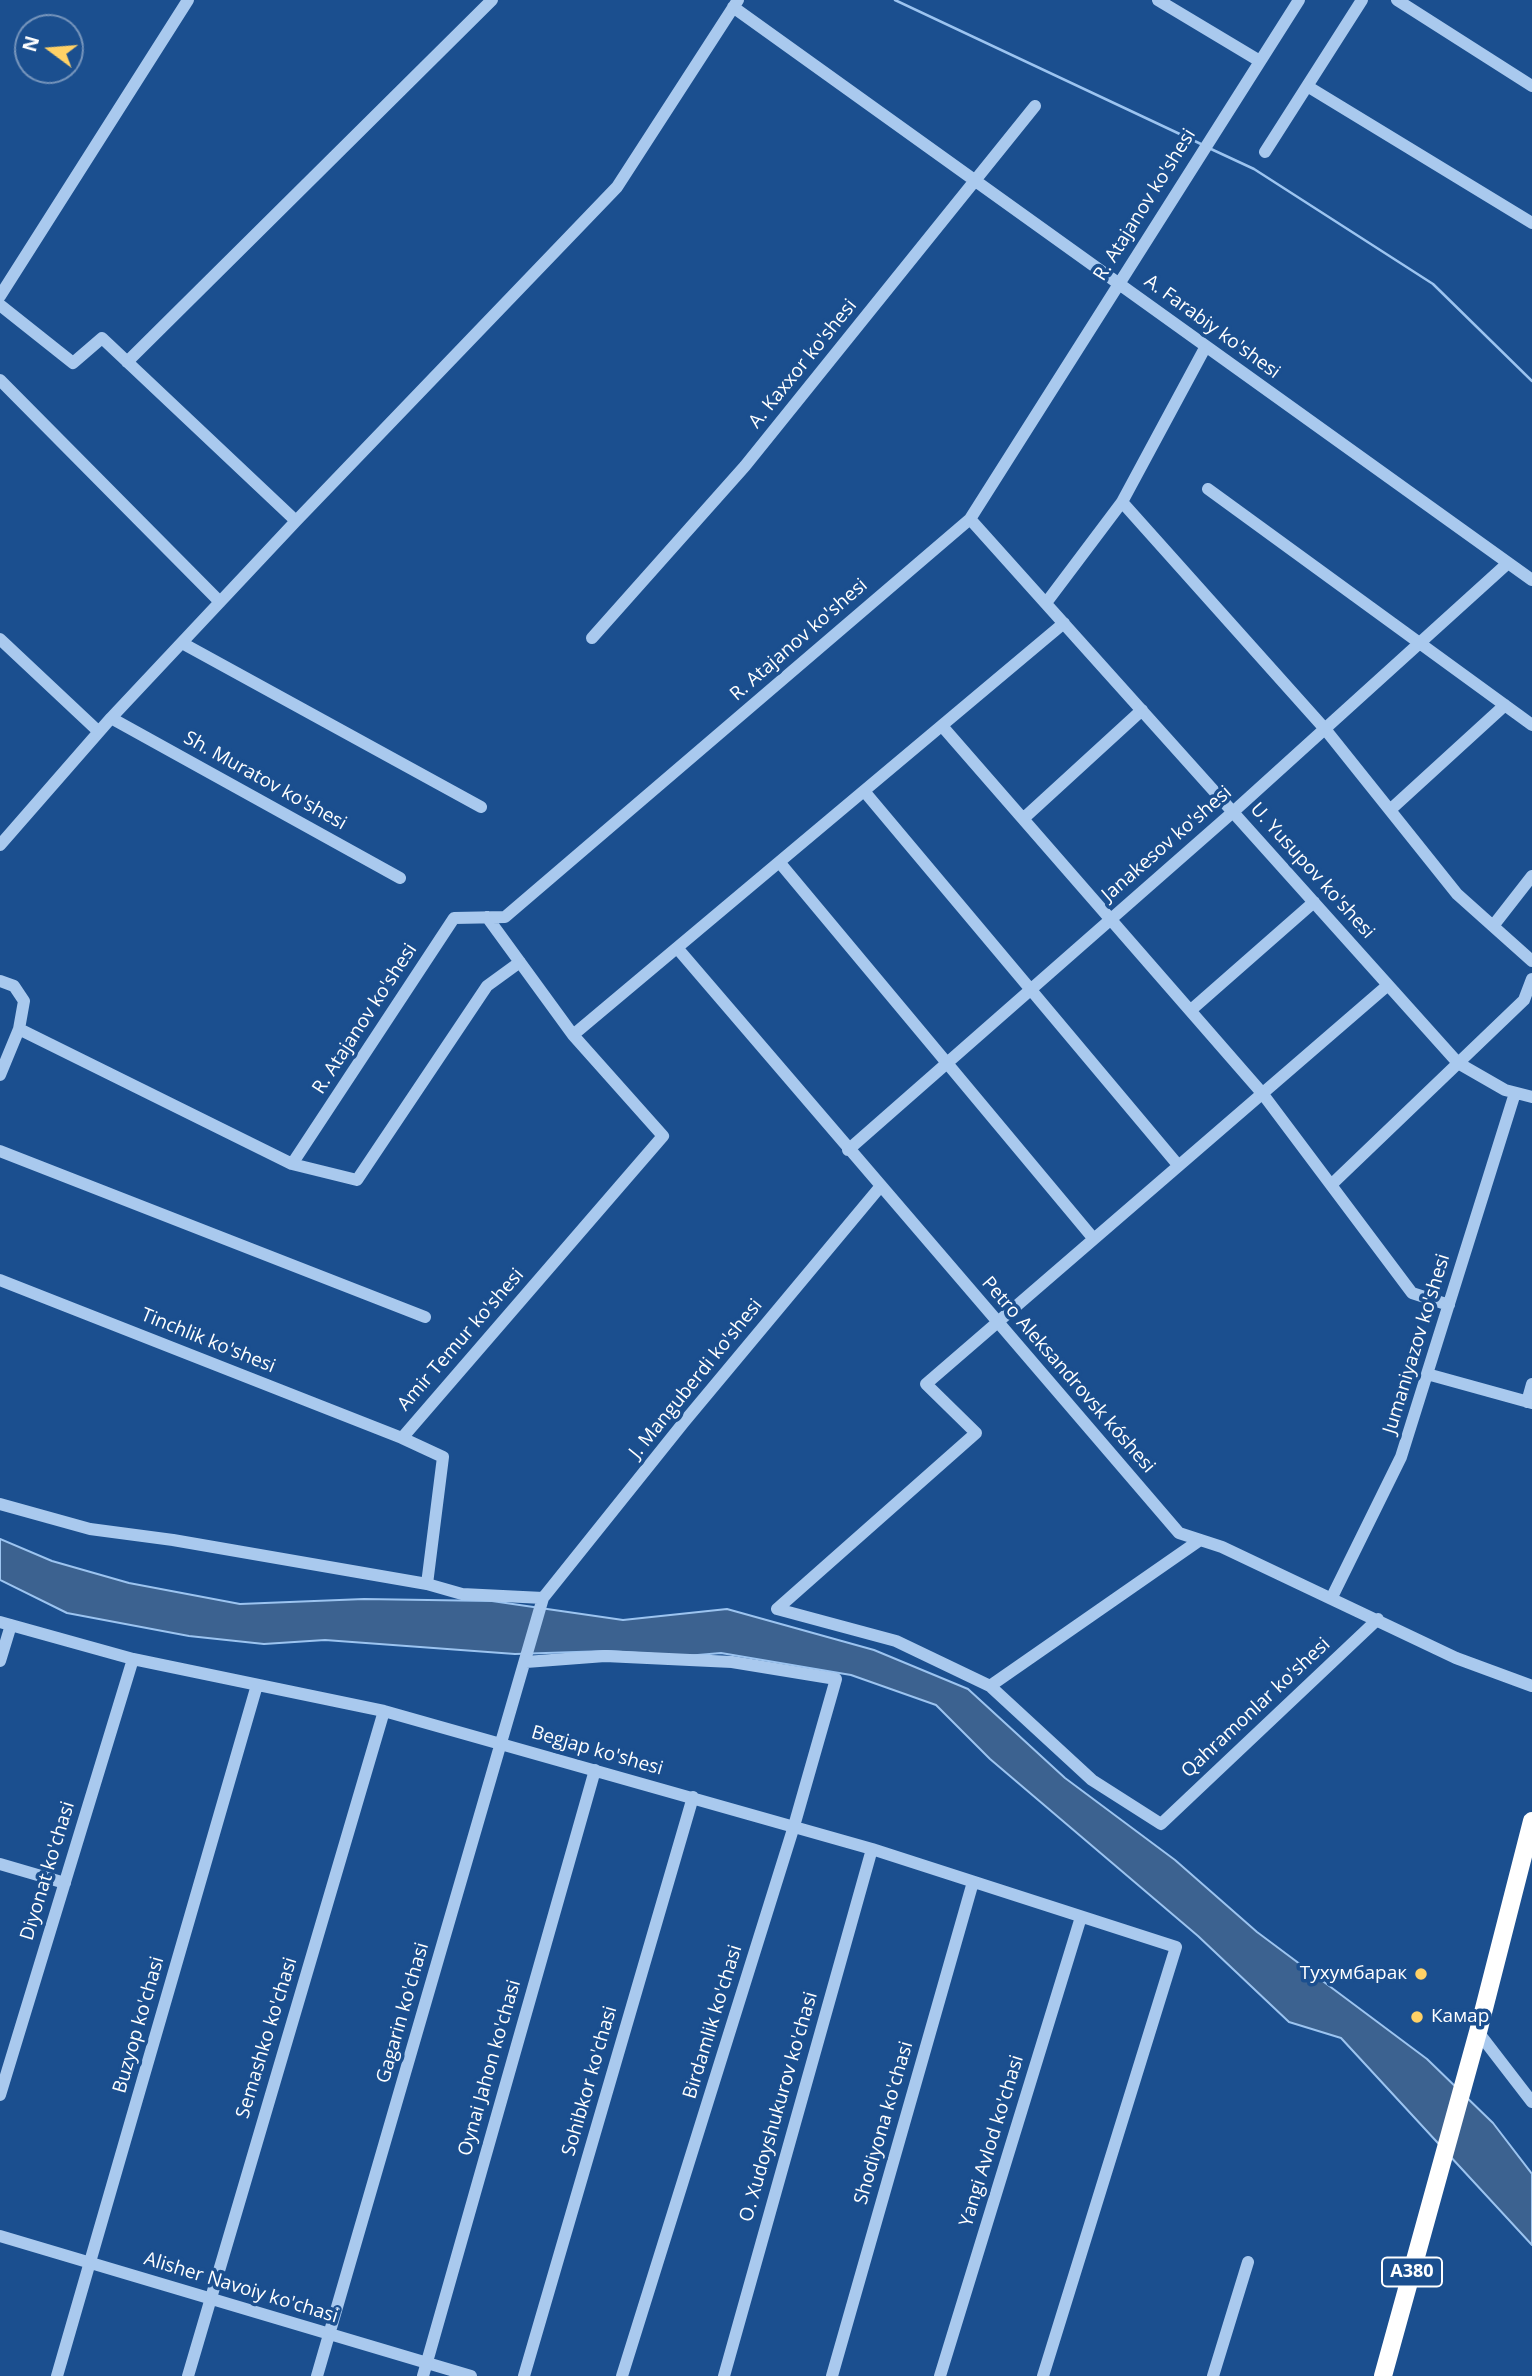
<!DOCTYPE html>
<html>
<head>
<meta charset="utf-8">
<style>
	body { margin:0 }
	#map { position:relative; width:1532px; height:2376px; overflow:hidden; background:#1b4f8f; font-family:"Open Sans",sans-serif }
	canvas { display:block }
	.north { position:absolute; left:14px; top:14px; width:70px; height:70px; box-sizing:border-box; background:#1b4f8f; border:2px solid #7695bc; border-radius:50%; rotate:286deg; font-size:19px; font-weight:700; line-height:28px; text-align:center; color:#fff }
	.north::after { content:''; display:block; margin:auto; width:24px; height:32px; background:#ffd166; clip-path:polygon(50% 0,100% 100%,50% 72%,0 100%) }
</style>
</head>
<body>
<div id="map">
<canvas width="1532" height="2376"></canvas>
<div class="north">N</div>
</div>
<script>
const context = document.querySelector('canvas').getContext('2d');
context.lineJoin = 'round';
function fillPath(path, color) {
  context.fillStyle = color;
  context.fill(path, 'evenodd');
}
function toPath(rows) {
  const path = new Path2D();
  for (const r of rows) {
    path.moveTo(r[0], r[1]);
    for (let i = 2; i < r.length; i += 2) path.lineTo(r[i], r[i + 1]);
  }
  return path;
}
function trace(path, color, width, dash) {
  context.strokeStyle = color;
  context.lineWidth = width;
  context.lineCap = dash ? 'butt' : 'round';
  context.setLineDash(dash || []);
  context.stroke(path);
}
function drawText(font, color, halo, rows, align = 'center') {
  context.font = font + ' "Open Sans",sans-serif';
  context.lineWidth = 7;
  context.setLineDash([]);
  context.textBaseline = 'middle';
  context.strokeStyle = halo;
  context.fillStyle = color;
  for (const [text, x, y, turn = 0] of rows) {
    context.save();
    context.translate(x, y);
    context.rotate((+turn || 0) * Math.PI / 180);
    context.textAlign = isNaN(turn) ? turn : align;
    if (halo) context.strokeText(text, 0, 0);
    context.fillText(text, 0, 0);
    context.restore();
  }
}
const water = toPath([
	[0,1539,52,1561,129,1583,240,1604,364,1599,492,1601,623,1620,727,1609,874,1650,968,1689,1065,1778,1175,1860,1257,1932,1427,2059,1493,2123,1532,2174,1532,2245,1341,2038,1289,2022,1198,1936,990,1759,936,1705,851,1675,721,1653,686,1656,607,1651,515,1654,325,1640,264,1644,189,1636,67,1613,0,1580,0,1539]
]);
fillPath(water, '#3c6290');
trace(water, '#9cc4f0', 2);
trace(toPath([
	[895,0,1201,144],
	[1211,149,1254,169,1433,284,1532,381]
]), '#9cc4f0', 2.5);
trace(toPath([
	[1158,0,1258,60],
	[1397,0,1532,86],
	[733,7,1532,580],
	[1307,86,1532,223],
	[1265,152,1362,0],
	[0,296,188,0],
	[0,305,73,363,102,338,296,521],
	[127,362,492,0],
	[0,380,220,602],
	[1208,489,1532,725],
	[1122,502,1325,729,1457,894,1532,961],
	[970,519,1458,1063,1505,1090,1532,1097],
	[1046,603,1122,502,1206,346],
	[592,638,745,466,1035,106],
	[0,639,99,732],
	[182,643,481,807],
	[111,718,400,878],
	[942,726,1262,1093,1412,1293,1449,1305],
	[864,791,1178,1165],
	[1390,810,1505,705],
	[1024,818,1142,710],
	[0,845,111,718,296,521,617,187,738,0],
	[780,863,1093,1238],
	[1493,926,1532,876],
	[678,949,1179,1533,1222,1547,1456,1658,1532,1686],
	[0,981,14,986,24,1001,19,1029,0,1075],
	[1191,1010,1314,902],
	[19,1029,292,1164,357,1180,487,986,520,962],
	[573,1035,1064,623],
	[848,1150,1233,812,1508,563],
	[0,1151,425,1317],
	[292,1164,454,918,505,917,970,519,1299,0],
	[1331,1185,1524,1000,1532,979],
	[0,1280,402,1438],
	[1427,1374,1532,1403],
	[1527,1402,1532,1384],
	[0,1504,90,1529,173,1540,427,1584,462,1594,543,1598],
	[427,1584,443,1457,402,1438,663,1136,573,1035,487,917],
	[1332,1597,1401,1457,1515,1093],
	[777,1609,976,1433,926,1384,1388,985],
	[777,1609,896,1641,990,1686,1092,1780,1161,1824,1378,1619],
	[0,1622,133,1659,384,1711,872,1849,1176,1947,1043,2376],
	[0,1661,11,1625],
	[526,1662,605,1656,732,1662,836,1679,794,1826,622,2376],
	[990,1686,1200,1540],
	[0,1864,65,1883],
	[1478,2032,1532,2102],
	[0,2095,133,1659],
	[0,2236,471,2376],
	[57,2376,257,1685],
	[188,2376,384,1711],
	[317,2376,543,1598,684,1422,880,1187],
	[423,2376,595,1770],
	[524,2376,693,1797],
	[724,2376,872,1849],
	[832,2376,973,1882],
	[940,2376,1081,1917],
	[1213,2376,1248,2262]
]), '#a9c9ee', 12);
trace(toPath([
	[1383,2376,1478,2032,1532,1821]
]), '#fff', 18);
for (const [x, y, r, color] of [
	[1421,1974,7,"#ffd166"],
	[1417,2017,7,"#ffd166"]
]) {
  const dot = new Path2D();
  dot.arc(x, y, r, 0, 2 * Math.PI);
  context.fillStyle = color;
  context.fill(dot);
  trace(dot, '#1b4f8f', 2.5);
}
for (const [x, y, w] of [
	[1412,2272,60]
]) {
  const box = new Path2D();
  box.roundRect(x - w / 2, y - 14.5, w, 29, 5);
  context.fillStyle = '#1b4f8f';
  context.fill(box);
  trace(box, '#fff', 2);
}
drawText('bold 18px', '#fff', null, [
	["A380",1412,2272]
]);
drawText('19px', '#fff', '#1b4f8f', [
	["R. Atajanov ko'shesi",1145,205,-58],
	["A. Farabiy ko'shesi",1212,327,36],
	["A. Kaxxor ko'shesi",803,364,-51],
	["R. Atajanov ko'shesi",799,640,-41],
	["Sh. Muratov ko'shesi",265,781,29],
	["Janakesov ko'shesi",1167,844,-41],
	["U. Yusupov ko'shesi",1312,871,48],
	["R. Atajanov ko'shesi",365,1019,-57],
	["Amir Temur ko'shesi",461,1340,-49],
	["Tinchlik ko'shesi",208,1341,22],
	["Jumaniyazov ko'shesi",1417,1344,-73],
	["Petro Aleksandrovsk kóshesi",1068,1375,49],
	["J. Manguberdi ko'shesi",696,1379,-51],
	["Qahramonlar ko'shesi",1256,1708,-43],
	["Begjap ko'shesi",597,1751,16],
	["Diyonat ko'chasi",48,1871,-73],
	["Gagarin ko'chasi",403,2013,-74],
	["Birdamlik ko'chasi",713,2022,-73],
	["Buzyop ko'chasi",139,2025,-74],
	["Semashko ko'chasi",267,2038,-73],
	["Oynai Jahon ko'chasi",490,2068,-74],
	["Sohibkor ko'chasi",590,2081,-74],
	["O. Xudoyshukurov ko'chasi",779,2107,-74],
	["Shodiyona ko'chasi",884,2123,-74],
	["Yangi Avlod ko'chasi",992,2141,-73],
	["Alisher Navoiy ko'chasi",241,2288,17]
]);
drawText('19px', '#fff', '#1b4f8f', [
	["Тухумбарак",1407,1974],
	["Камар",1431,2017,"left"]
], 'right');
</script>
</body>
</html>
